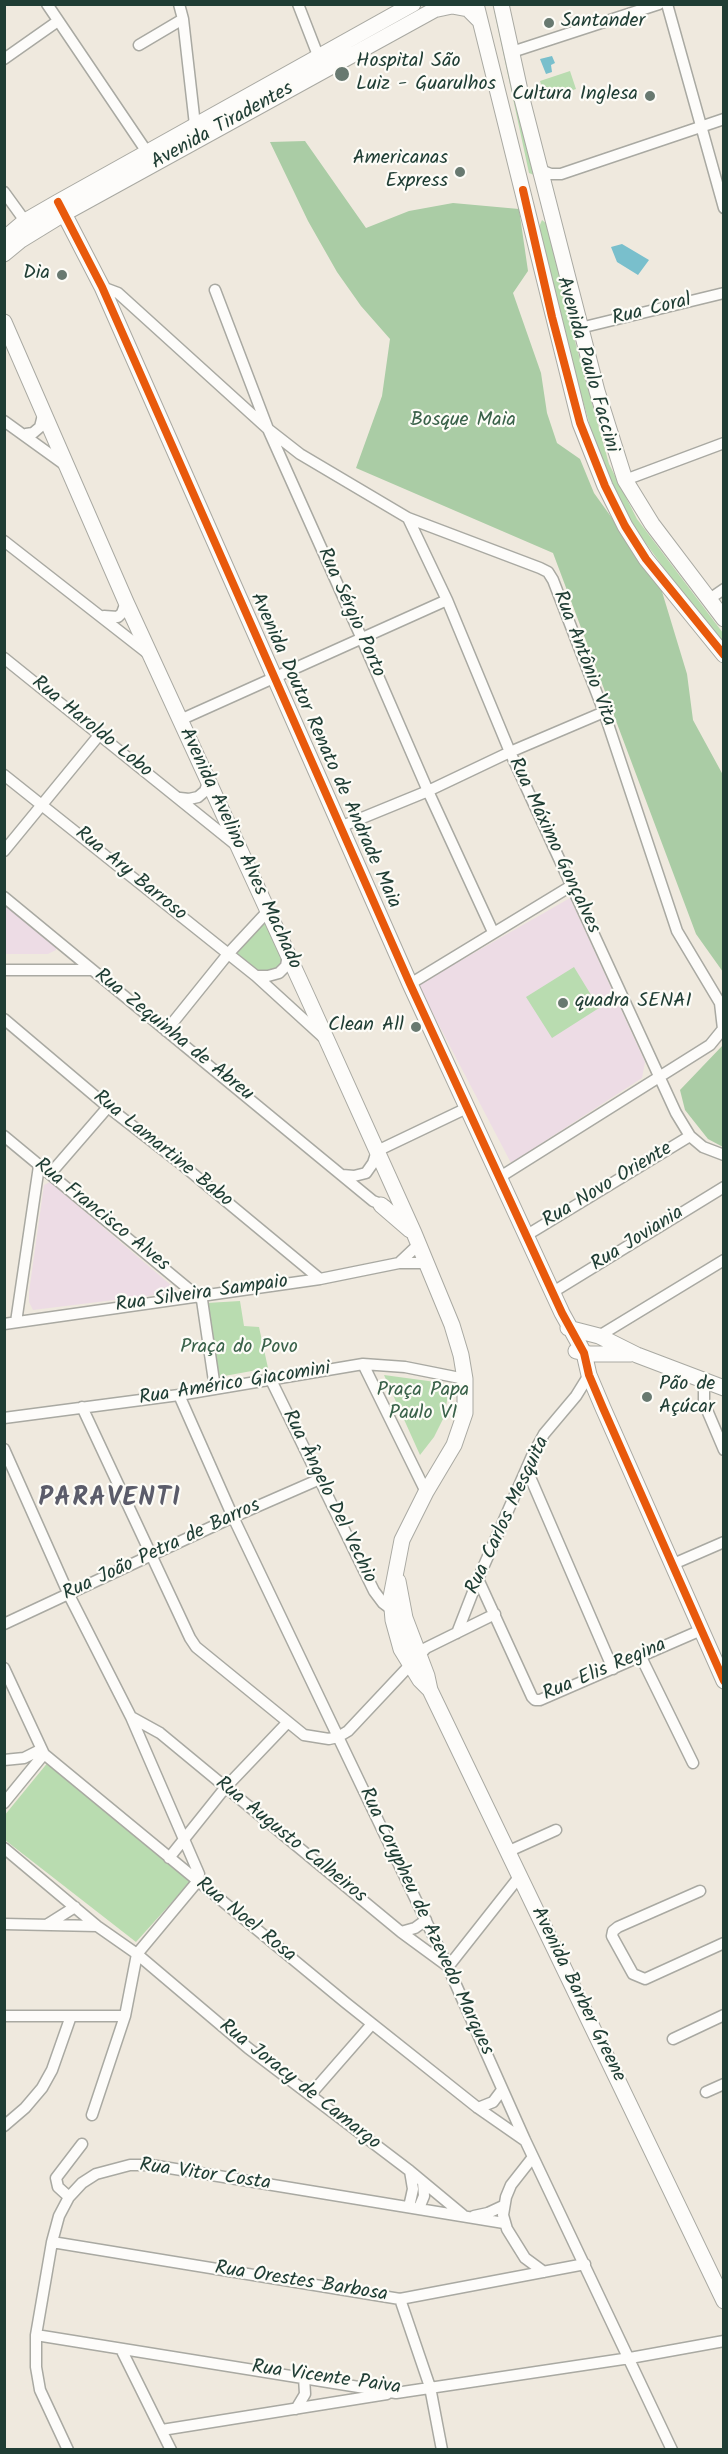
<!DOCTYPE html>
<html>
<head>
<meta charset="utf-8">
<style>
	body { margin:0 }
	#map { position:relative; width:728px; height:2454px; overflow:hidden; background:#efe9de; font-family:Kalam,sans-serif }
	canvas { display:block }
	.frame { position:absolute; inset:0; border:6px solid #1f3d34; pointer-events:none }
</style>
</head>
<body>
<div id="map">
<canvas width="728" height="2454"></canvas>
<div class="frame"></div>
</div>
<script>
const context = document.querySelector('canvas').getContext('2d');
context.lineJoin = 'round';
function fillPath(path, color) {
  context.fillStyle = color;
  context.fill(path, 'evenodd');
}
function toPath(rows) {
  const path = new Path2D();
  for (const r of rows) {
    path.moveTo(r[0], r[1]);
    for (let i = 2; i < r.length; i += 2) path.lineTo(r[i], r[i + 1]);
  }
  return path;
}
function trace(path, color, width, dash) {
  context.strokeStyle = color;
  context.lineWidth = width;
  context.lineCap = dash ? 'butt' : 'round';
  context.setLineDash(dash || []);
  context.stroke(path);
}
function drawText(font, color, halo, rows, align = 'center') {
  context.font = font + ' Kalam,sans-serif';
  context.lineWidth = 4.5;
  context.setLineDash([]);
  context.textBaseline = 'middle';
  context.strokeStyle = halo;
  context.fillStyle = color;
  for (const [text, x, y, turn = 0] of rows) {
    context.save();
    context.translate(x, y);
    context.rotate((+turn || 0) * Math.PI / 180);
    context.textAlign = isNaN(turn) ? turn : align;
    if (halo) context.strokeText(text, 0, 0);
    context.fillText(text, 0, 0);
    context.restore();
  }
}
fillPath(toPath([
	[570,898,645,1062,642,1078,511,1163,418,985],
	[4,904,56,945,56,950,48,954,5,954],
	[50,1182,179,1292,33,1310,29,1302,29,1292,44,1185]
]), '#eddce5');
fillPath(toPath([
	[498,6,538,171,534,175,529,173,494,10],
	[570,71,576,89,546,99,540,81],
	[542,220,548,225,576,345,609,464,637,519,723,633,723,646,689,603,632,524,601,465,568,348,539,227],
	[265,915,283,960,276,971,256,974,230,952],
	[574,967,599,1008,552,1038,526,997],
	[240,1301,244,1326,259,1327,268,1368,219,1377,207,1303],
	[384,1375,443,1383,449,1390,444,1417,434,1437,420,1455],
	[49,1761,191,1881,136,1942,5,1840,4,1816]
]), '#b9dcb0');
fillPath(toPath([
	[305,141,366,228,409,211,453,203,519,209,528,271,513,293,541,373,547,413,557,443,580,459,594,493,660,585,687,674,693,720,723,775,723,972,696,934,553,553,356,468,382,396,390,339,361,306,337,272,308,221,270,142],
	[723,1045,723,1147,708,1139,685,1110,680,1090]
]), '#aacca5');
fillPath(toPath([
	[552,56,555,63,551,65,552,72,546,74,540,59],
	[622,244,649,260,638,275,617,262,611,247]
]), '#79bfcc');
const street = toPath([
	[47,4,147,152],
	[179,4,183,19,195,125],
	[298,4,319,58],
	[667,4,724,208],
	[139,45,183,19],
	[512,52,659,4],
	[4,59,58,21],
	[540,170,551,174,561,174,724,119],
	[4,192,25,221],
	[102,287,118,293,268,429,300,454,408,518,540,568,548,572,553,580,604,712,677,931,720,1003,723,1029,710,1045,500,1177],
	[215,290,268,429,362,639,428,791,493,932],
	[580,328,724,293],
	[4,421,65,465],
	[26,434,33,433,40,427,43,415],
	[625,480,724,443],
	[408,518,447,600,510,752,676,1113,690,1136,703,1147,724,1155],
	[4,541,146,652],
	[708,600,724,589],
	[104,616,118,617,122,613,126,602],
	[4,658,236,845],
	[180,720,447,600],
	[4,775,256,976,324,1038],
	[180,798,189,799,198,797,205,791,209,779],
	[340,827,428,791,510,752,604,712],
	[4,851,100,734],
	[4,897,373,1201,386,1206],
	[4,970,92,970],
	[256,976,268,976,279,973,286,966,288,955],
	[410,984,571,886],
	[4,1019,108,1107,180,1163,320,1279],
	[166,1031,228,954,268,911],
	[4,1136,202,1300,215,1388],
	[50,1174,108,1107],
	[342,1175,354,1176,366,1173,373,1163,377,1151,467,1108],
	[527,1235,690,1136],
	[399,1263,418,1245],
	[553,1292,724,1187],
	[16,1322,39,1166],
	[4,1324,320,1279,399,1263,427,1263],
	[599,1336,724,1260],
	[363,1364,426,1492],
	[271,1380,374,1591,383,1603,391,1609],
	[704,1381,704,1403,724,1450],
	[179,1395,233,1517,448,1967,525,2140,672,2450],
	[82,1407,190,1638,196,1647,304,1735,329,1739,338,1737,348,1731,426,1648,495,1614],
	[4,1418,179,1395,363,1364,405,1367,465,1379],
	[4,1449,69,1595,131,1717,199,1874,197,1882,137,1954,125,2016,92,2115],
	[527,1470,613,1669],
	[671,1565,724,1542],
	[478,1579,532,1697,535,1700,540,1700,699,1631],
	[4,1624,233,1517,320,1479],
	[457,1633,478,1579,532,1456,544,1434,576,1396,589,1375],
	[641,1657,693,1763],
	[4,1668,44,1754,346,2003,478,2108,524,2140],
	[131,1717,160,1733,401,1932,446,1965],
	[4,1760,24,1758,40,1750],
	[4,1803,44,1754],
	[4,1848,97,1926,137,1954,248,2048,410,2171,463,2215],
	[507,1852,556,1830],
	[169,1858,225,1788,287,1723],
	[700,1891,618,1927,613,1931,612,1936,633,1974,645,1979,724,1943],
	[4,1924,97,1926],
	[48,1924,75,1907],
	[401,1932,415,1928,426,1920],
	[448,1967,519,1877],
	[4,2016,125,2016],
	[673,2039,724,2015],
	[706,2092,724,2084],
	[310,2095,372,2024],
	[478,2108,493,2102,502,2090],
	[4,2126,25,2108,42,2088,52,2070,71,2016],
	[533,2157,511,2185,506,2197,503,2215,507,2229,525,2258,544,2272],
	[69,2197,58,2187,56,2178,82,2144],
	[409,2207,413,2189,410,2171],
	[419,2208,424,2196,423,2182],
	[474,2216,488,2213,503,2206],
	[52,2242,400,2299,585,2264],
	[400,2299,430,2387,442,2450],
	[36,2335,396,2393,630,2358,724,2341],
	[121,2349,171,2450],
	[296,2409,305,2394,304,2377],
	[162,2430,387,2394],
	[68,2450,40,2390,36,2367,36,2335,52,2242,59,2216,69,2197,82,2183,96,2174,130,2165,151,2165,504,2223]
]);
const secondary = toPath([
	[476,4,580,423,605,486,625,526,646,559,724,655],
	[501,4,521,95,597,391,625,480,652,524,724,619],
	[438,9,452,6,468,9,480,21],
	[58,202,102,287,410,984,562,1313,584,1353,589,1375,603,1408,724,1681],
	[4,239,25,221,58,202,413,4],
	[4,254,21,240,65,213,445,4],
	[4,322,126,602,307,996,414,1233,452,1325,461,1355,465,1379,465,1413,454,1445,426,1492,402,1540,391,1597,393,1620,401,1649,420,1680,430,1690],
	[381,1205,410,1230],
	[568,1328,599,1336,637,1355,724,1388],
	[576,1351,590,1354,631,1354],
	[398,1581,405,1618,427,1676,430,1690,724,2301]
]);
trace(street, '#a9a9a2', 13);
trace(secondary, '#a9a9a2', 17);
trace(street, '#fdfcfa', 10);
trace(secondary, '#fdfcfa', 15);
trace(toPath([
	[523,190,552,317,580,423,605,486,625,526,646,559,724,655],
	[58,202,102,287,410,984,562,1313,584,1353,589,1375,603,1408,724,1681]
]), '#e8590c', 8);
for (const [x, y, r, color] of [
	[549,23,6,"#687970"],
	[342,74,8,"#687970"],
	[650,96,6,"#687970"],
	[460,172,6,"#687970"],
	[62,275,6,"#687970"],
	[563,1003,6,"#687970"],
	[416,1027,6,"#687970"],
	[647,1397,6,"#687970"]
]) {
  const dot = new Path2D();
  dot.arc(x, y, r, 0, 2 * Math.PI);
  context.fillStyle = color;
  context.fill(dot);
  trace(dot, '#fdfcf7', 2);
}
drawText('20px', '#1f3d34', '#fdfcf7', [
	["Santander",561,23],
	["Hospital São",356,63],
	["Luiz - Guarulhos",356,86],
	["Cultura Inglesa",638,96,"right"],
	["Americanas",448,160,"right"],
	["Express",448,183,"right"],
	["Dia",50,275,"right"],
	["quadra SENAI",575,1003],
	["Clean All",404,1027,"right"],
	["Pão de",659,1386],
	["Açúcar",659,1409]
], 'left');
drawText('20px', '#1f3d34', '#fdfcf7', [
	["Avenida Tiradentes",223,127,-29],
	["Rua Coral",652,311,-14],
	["Avenida Paulo Faccini",586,365,74],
	["Rua Sérgio Porto",350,613,66],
	["Rua Antônio Vita",583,659,69],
	["Rua Haroldo Lobo",91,728,39],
	["Avenida Doutor Renato de Andrade Maia",324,751,66],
	["Rua Máximo Gonçalves",553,846,65],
	["Avenida Avelino Alves Machado",239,849,65],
	["Rua Ary Barroso",130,875,39],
	["Rua Zequinha de Abreu",173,1036,39],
	["Rua Lamartine Babo",162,1150,39],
	["Rua Novo Oriente",608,1186,-31],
	["Rua Francisco Alves",101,1216,39],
	["Rua Joviania",638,1240,-32],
	["Rua Silveira Sampaio",202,1295,-8],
	["Rua Américo Giacomini",235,1385,-9],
	["Rua Ângelo Del Vechio",328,1497,64],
	["Rua Carlos Mesquita",509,1516,-65],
	["Rua João Petra de Barros",162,1551,-25],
	["Rua Elis Regina",605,1671,-23],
	["Rua Augusto Calheiros",290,1841,39],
	["Rua Noel Rosa",245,1921,39],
	["Rua Corypheu de Azevedo Marques",425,1922,65],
	["Avenida Barber Greene",577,1995,64],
	["Rua Joracy de Camargo",299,2086,38],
	["Rua Vitor Costa",205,2176,8],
	["Rua Orestes Barbosa",301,2283,9],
	["Rua Vicente Paiva",326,2379,8]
]);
drawText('20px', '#3a624a', '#fdfcf7', [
	["Bosque Maia",463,422],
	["Praça do Povo",239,1349],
	["Praça Papa",423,1392],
	["Paulo VI",423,1415]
]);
context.letterSpacing = '1.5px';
drawText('bold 26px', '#5b5c6a', '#fdfcf7', [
	["PARAVENTI",110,1501]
]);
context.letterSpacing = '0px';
</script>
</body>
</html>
